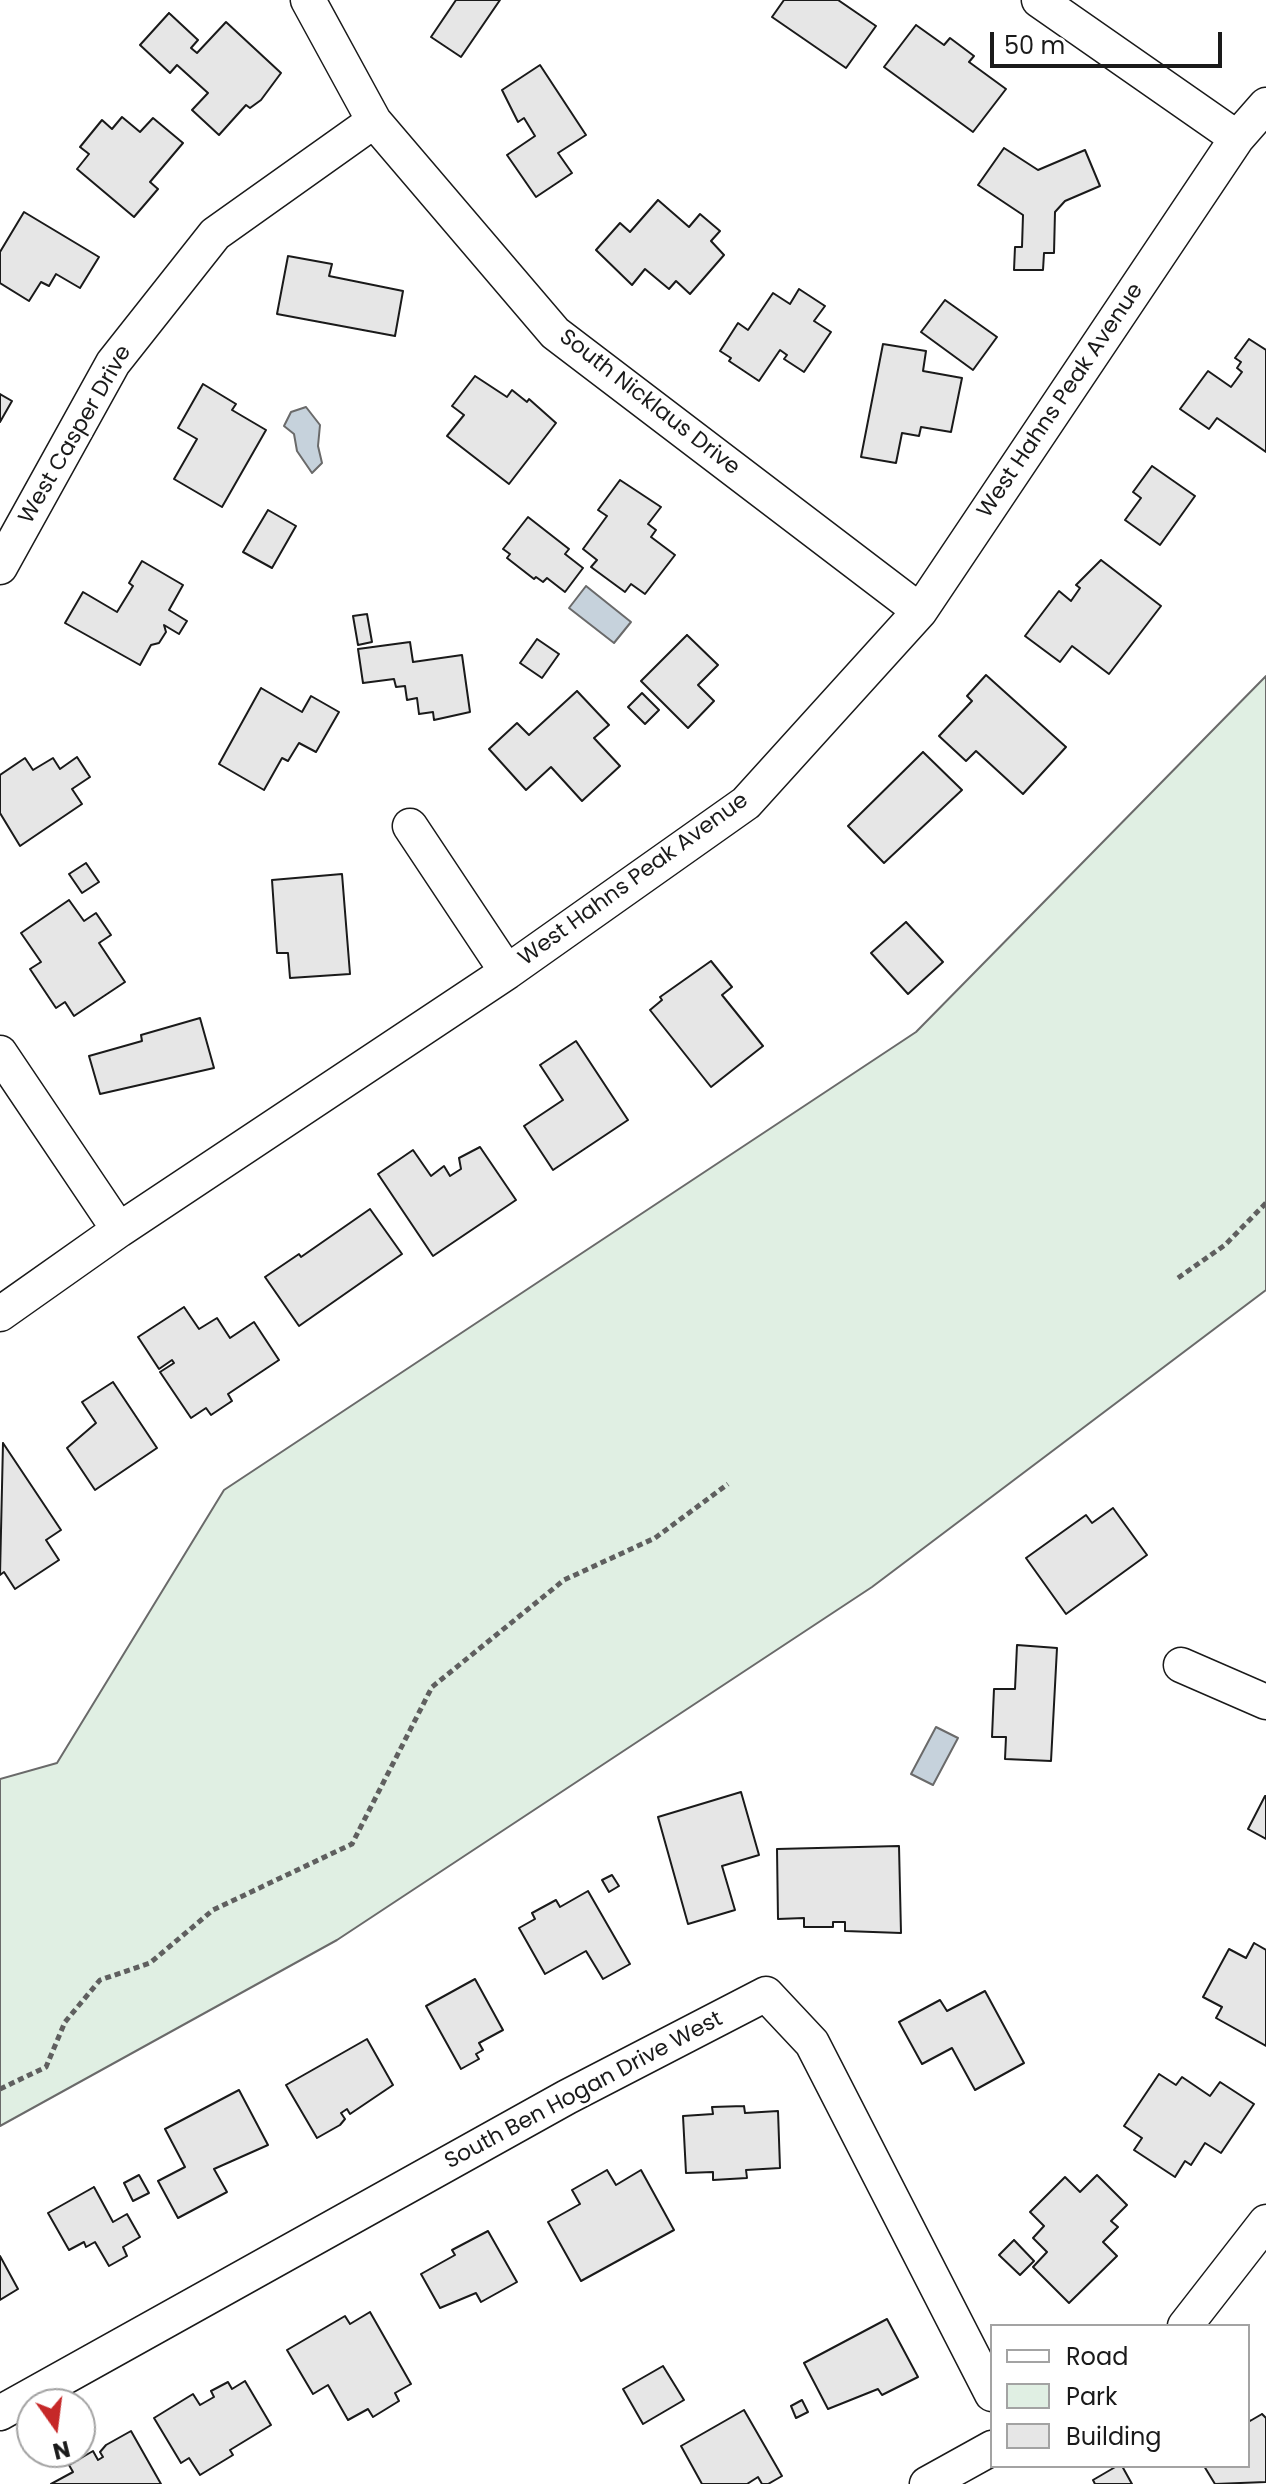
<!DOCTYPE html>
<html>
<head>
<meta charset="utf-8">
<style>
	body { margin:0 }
	#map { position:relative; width:1266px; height:2484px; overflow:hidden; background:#fff; font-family:Poppins,sans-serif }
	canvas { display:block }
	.legend { position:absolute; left:990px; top:2324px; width:260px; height:144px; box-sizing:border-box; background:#fff; border:2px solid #a3a3a3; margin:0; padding:10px 14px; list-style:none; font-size:24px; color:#1a1a1a }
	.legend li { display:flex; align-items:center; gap:16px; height:40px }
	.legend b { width:40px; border:2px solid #a3a3a3 }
	.north { position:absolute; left:16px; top:2388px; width:80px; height:80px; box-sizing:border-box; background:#fff; border:2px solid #a3a3a3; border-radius:50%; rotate:166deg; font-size:22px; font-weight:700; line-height:32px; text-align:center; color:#1a1a1a }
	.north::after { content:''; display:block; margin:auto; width:28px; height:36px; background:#c62828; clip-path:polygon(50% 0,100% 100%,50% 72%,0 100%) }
	.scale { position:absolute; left:990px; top:32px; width:232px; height:36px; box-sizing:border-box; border:4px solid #1a1a1a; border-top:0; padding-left:10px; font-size:24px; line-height:28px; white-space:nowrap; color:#1a1a1a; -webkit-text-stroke:6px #fff; paint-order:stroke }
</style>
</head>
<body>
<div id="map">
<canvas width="1266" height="2484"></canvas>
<ul class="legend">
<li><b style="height:10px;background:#fff"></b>Road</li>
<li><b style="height:22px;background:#e0efe3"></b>Park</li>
<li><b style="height:22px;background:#e6e6e6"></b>Building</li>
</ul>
<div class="north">N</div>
<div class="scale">50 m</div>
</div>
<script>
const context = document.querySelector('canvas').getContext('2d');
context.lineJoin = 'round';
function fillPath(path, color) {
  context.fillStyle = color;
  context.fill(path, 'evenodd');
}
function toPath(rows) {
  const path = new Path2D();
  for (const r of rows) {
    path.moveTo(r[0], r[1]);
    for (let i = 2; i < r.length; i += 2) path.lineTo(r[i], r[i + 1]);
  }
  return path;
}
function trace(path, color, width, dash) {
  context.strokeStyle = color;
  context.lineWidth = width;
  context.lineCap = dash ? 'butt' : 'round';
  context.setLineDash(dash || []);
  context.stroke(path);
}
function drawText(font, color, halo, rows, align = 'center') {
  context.font = font + ' Poppins,sans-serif';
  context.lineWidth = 6;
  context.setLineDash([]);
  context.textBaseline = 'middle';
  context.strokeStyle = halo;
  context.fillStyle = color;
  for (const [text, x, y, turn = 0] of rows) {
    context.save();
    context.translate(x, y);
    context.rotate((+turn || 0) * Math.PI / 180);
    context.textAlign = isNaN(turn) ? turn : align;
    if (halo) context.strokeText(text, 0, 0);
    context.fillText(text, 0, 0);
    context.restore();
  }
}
const green = toPath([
	[1266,676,1266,1290,872,1587,337,1940,0,2126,0,1779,57,1763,224,1490,916,1032,1266,676]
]);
fillPath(green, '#e0efe3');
trace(green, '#6a6a6a', 2);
const water = toPath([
	[306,407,320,425,318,446,322,463,312,473,297,451,294,434,284,426,291,412,306,407],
	[586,586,631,622,614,643,569,608,586,586],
	[936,1727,958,1738,933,1785,911,1774,936,1727]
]);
fillPath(water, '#c6d2dc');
trace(water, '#6a6a6a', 2);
const building = toPath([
	[456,0,500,0,461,57,431,37,456,0],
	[784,0,838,0,876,26,846,68,772,17,784,0],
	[169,13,198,40,191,48,197,53,226,22,281,73,261,100,250,108,246,105,219,135,192,110,208,93,177,65,170,73,140,45,169,13],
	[916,25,944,45,950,38,974,56,969,62,1006,89,973,132,884,67,916,25],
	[540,65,586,135,558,153,572,173,536,197,507,155,535,136,524,118,518,122,502,90,540,65],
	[122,117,140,132,153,118,183,143,150,182,158,189,134,217,77,169,89,154,80,147,102,120,112,129,122,117],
	[1004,148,1038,170,1085,150,1100,186,1065,201,1055,212,1054,253,1044,253,1043,270,1014,270,1015,247,1022,247,1023,215,978,185,1004,148],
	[658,200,689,227,700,214,720,231,711,241,724,255,690,294,676,281,669,289,645,269,632,285,596,250,620,223,630,232,658,200],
	[24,212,99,257,80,288,56,274,49,286,41,282,29,301,0,283,0,252,24,212],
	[288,256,332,264,329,276,403,291,395,336,277,314,288,256],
	[799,289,825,306,814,321,831,332,804,372,784,359,787,355,780,350,759,381,729,361,731,358,720,351,738,323,748,330,773,293,790,304,799,289],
	[945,300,997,337,973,370,921,332,945,300],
	[1249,339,1266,350,1266,452,1217,418,1209,429,1180,409,1208,371,1231,387,1242,372,1237,368,1241,362,1235,358,1249,339],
	[883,344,926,351,923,371,962,378,951,432,921,427,919,436,902,433,896,463,861,457,883,344],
	[475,376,507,397,512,390,527,402,529,399,556,423,509,484,447,436,464,415,452,406,475,376],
	[203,384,236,404,232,410,266,430,222,507,174,479,197,439,178,428,203,384],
	[0,394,12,401,0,422,0,394],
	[1152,466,1195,496,1160,545,1125,520,1141,498,1133,492,1152,466],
	[620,480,661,507,648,524,656,530,651,537,675,555,645,594,631,584,625,592,591,567,597,560,583,549,607,516,598,510,620,480],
	[268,510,296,526,272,568,243,552,268,510],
	[528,517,569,549,565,554,583,568,565,592,547,578,543,582,536,577,534,579,507,558,510,554,503,549,528,517],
	[1101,560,1161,606,1109,674,1072,646,1060,662,1025,636,1059,591,1071,601,1080,588,1076,585,1101,560],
	[142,561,183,585,169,610,187,621,179,634,164,625,166,632,159,643,151,645,140,665,65,623,83,592,117,612,133,586,129,583,142,561],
	[367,614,372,642,358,645,353,616,367,614],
	[687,635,718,665,698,685,714,701,688,728,641,681,687,635],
	[537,639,559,654,542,678,520,663,537,639],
	[410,642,413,662,462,655,470,712,434,720,433,712,419,714,417,698,407,700,405,686,396,687,394,679,363,683,358,649,410,642],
	[986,675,1066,747,1023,794,976,751,966,761,939,736,972,701,967,696,986,675],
	[261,688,302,712,311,696,339,712,316,752,299,743,288,761,282,758,264,790,219,764,261,688],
	[577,691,609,725,594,738,620,766,582,801,551,767,526,790,489,749,517,723,529,735,577,691],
	[642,693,659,710,645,724,628,707,642,693],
	[923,752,962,790,884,863,848,826,923,752],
	[77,757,90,777,72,789,82,804,20,846,0,813,0,775,25,758,33,770,53,758,60,769,77,757],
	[86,863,99,882,82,893,69,874,86,863],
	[342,874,350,974,290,978,288,953,277,953,272,880,342,874],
	[69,900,84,921,96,913,111,935,99,943,125,982,74,1016,65,1002,56,1008,30,969,41,962,21,933,69,900],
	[906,922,943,962,908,994,871,953,906,922],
	[711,961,732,987,722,995,763,1046,711,1087,650,1010,662,1000,660,997,711,961],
	[200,1018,214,1068,100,1094,89,1056,142,1041,141,1035,200,1018],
	[576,1041,628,1120,553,1170,524,1126,563,1100,540,1065,576,1041],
	[480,1147,516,1200,433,1256,378,1174,413,1150,431,1176,444,1166,450,1176,461,1169,459,1158,480,1147],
	[370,1209,402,1254,299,1326,265,1277,299,1254,301,1257,370,1209],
	[184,1307,199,1329,217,1318,230,1338,254,1322,279,1360,228,1394,232,1401,211,1415,206,1408,191,1418,160,1372,174,1363,172,1360,159,1369,138,1337,184,1307],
	[113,1382,157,1448,95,1490,67,1448,96,1423,82,1402,113,1382],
	[3,1443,61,1530,46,1540,59,1560,15,1589,4,1572,0,1575,3,1443],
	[1113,1508,1147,1555,1066,1614,1026,1558,1086,1515,1092,1523,1113,1508],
	[1017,1645,1057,1648,1051,1761,1005,1759,1006,1737,992,1737,994,1689,1015,1689,1017,1645],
	[741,1792,759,1855,722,1866,735,1910,688,1924,658,1817,741,1792],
	[1265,1796,1266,1796,1266,1839,1248,1829,1265,1796],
	[899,1846,901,1933,845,1931,845,1922,833,1922,833,1927,804,1927,804,1918,778,1919,777,1849,899,1846],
	[612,1875,619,1886,609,1892,602,1880,612,1875],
	[588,1891,630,1964,603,1979,586,1951,545,1974,519,1928,535,1919,532,1913,556,1900,560,1907,588,1891],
	[1254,1943,1266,1950,1266,2046,1216,2018,1222,2007,1203,1997,1229,1949,1246,1958,1254,1943],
	[475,1979,503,2030,479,2043,483,2050,476,2054,479,2059,461,2069,426,2006,475,1979],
	[985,1991,1024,2063,975,2090,952,2048,922,2064,899,2022,940,2000,947,2011,985,1991],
	[367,2039,393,2085,350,2114,347,2109,341,2113,345,2119,340,2125,317,2138,286,2085,367,2039],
	[1159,2074,1176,2085,1182,2077,1210,2096,1220,2082,1254,2104,1221,2153,1205,2143,1191,2165,1185,2161,1175,2177,1134,2150,1142,2138,1124,2126,1159,2074],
	[239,2090,268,2145,214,2169,227,2192,178,2218,158,2181,185,2167,165,2129,239,2090],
	[744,2106,745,2113,778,2111,780,2168,746,2170,747,2178,713,2180,713,2172,686,2173,683,2116,713,2114,712,2107,744,2106],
	[607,2170,616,2185,641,2170,674,2230,581,2281,548,2222,580,2204,572,2190,607,2170],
	[139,2175,149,2193,133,2201,124,2183,139,2175],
	[1097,2175,1127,2205,1111,2221,1118,2227,1103,2242,1117,2256,1069,2303,1033,2267,1047,2252,1033,2238,1044,2226,1030,2212,1065,2177,1080,2192,1097,2175],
	[94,2187,113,2222,127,2214,140,2237,123,2247,127,2256,109,2266,95,2242,86,2247,84,2242,69,2250,48,2213,94,2187],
	[488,2231,517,2282,481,2302,476,2293,440,2308,421,2274,455,2255,452,2250,488,2231],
	[1014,2240,1034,2261,1020,2275,999,2255,1014,2240],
	[0,2256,18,2289,0,2300,0,2256],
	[370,2312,411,2384,395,2393,399,2401,373,2417,368,2409,348,2420,328,2385,313,2394,287,2350,345,2316,350,2324,370,2312],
	[887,2319,918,2377,882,2395,878,2389,828,2409,804,2363,887,2319],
	[663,2366,684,2400,643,2424,623,2389,663,2366],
	[245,2381,271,2425,230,2450,233,2455,200,2475,189,2458,181,2463,154,2418,193,2394,200,2405,214,2397,211,2391,228,2382,232,2389,245,2381],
	[802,2400,808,2412,796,2418,791,2406,802,2400],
	[744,2410,782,2476,768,2484,762,2484,758,2477,747,2484,702,2484,681,2446,744,2410],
	[1262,2414,1266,2418,1266,2482,1215,2484,1204,2466,1248,2466,1248,2418,1250,2421,1262,2414],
	[131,2431,161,2484,51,2484,73,2472,69,2465,93,2451,98,2460,103,2457,100,2452,106,2445,131,2431],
	[1117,2466,1122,2466,1132,2484,1095,2484,1093,2480,1117,2466]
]);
fillPath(building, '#e6e6e6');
trace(building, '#1a1a1a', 2);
const minor = toPath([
	[308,0,374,121,555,333,920,611],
	[1039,0,1237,138],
	[0,567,113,363,215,234,374,121],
	[410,826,507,972],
	[0,1053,119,1230],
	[0,1314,119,1230,507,972,746,803,920,611,1237,138,1266,105],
	[1181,1665,1266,1702],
	[1185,2326,1266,2222],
	[0,2413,567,2097,766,1994,812,2043,992,2394],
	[927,2484,992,2448]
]);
trace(minor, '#1a1a1a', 37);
trace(toPath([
	[1178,1278,1225,1245,1266,1203],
	[0,2089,46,2067,65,2022,100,1980,150,1963,213,1910,352,1844,432,1687,564,1580,655,1538,728,1484]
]), '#5f5f5f', 5, [6, 4]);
trace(minor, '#fff', 34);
drawText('22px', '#1a1a1a', '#fff', [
	["West Hahns Peak Avenue",1061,401,-56],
	["South Nicklaus Drive",649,403,38],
	["West Casper Drive",76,435,-60],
	["West Hahns Peak Avenue",634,880,-36],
	["South Ben Hogan Drive West",584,2091,-28]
]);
</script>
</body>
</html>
